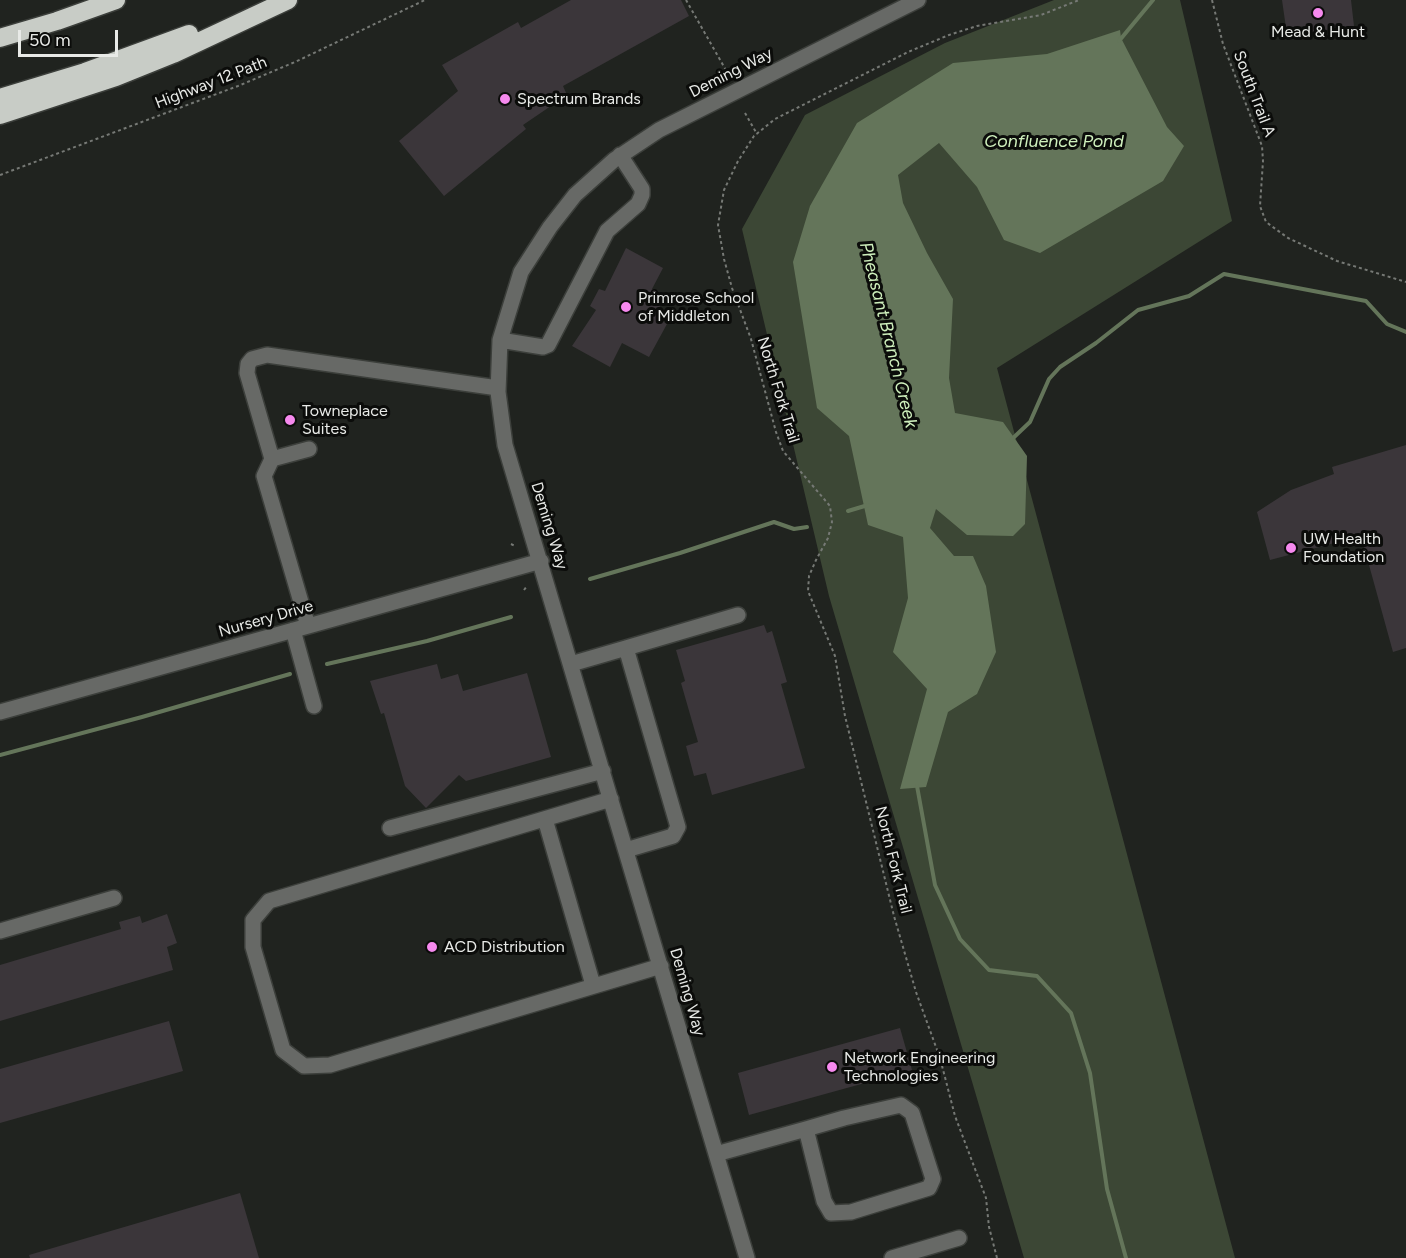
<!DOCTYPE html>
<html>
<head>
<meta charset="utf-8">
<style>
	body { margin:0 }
	#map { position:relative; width:1406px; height:1258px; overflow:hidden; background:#20231f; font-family:Figtree,sans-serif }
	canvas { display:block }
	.scale { position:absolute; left:18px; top:30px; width:100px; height:27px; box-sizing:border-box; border:3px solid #e8eae7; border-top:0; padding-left:8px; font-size:18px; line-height:21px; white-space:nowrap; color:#e8eae7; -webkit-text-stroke:4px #0b0c0a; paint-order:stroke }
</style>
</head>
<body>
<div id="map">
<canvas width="1406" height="1258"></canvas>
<div class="scale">50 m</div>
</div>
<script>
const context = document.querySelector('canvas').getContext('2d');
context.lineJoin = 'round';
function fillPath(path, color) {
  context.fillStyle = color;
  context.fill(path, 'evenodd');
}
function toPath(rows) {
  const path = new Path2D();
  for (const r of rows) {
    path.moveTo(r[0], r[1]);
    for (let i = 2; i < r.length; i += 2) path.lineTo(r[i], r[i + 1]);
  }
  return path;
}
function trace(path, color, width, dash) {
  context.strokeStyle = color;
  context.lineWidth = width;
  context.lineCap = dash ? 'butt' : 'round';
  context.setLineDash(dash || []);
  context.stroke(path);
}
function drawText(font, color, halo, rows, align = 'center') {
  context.font = font + ' Figtree,sans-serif';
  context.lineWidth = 6;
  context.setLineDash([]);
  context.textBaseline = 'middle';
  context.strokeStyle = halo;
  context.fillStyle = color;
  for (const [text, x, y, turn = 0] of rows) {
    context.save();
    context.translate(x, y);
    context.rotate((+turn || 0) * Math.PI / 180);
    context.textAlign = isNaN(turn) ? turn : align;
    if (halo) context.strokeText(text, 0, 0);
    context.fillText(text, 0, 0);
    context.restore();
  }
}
fillPath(toPath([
	[1054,0,1180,0,1232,221,997,368,1235,1258,1024,1258,829,596,742,229,805,115,945,43]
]), '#3c4735');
fillPath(toPath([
	[1120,30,1121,38,1167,127,1184,146,1163,181,1040,253,1004,240,977,187,939,143,898,175,903,203,927,253,953,299,949,378,955,413,1003,422,1027,456,1025,524,1013,536,967,535,936,509,930,528,954,556,973,556,986,586,996,652,977,694,948,712,926,787,900,789,927,689,893,652,908,598,903,537,868,525,849,436,817,408,793,262,810,206,857,123,953,63,1047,54]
]), '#64755a');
trace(toPath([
	[1119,41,1153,0],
	[1011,440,1030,422,1049,379,1060,367,1096,343,1138,310,1189,296,1224,274,1366,301,1387,324,1406,332],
	[848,511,868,505],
	[590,579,680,553,774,522,794,529,807,527],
	[327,664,427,641,511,617],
	[0,755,142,717,290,674],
	[917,786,935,885,960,939,989,970,1037,976,1071,1013,1090,1073,1107,1189,1126,1258]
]), '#64755a', 4);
fillPath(toPath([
	[571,0,681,0,689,16,563,86,567,95,523,125,526,129,444,196,399,141,458,91,442,65,518,22,521,28],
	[1282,0,1351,0,1354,26,1307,33,1306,26,1286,28],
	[626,248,663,268,652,289,665,296,659,308,663,311,659,319,667,324,649,357,622,343,610,367,572,346,596,310,590,306,599,289,605,291],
	[1406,445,1406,648,1393,652,1361,536,1270,560,1257,512,1291,490,1334,474,1332,467],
	[764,625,767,633,772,631,787,682,781,684,805,768,712,795,706,773,694,776,686,746,698,742,681,683,685,681,676,650],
	[437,664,441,679,458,674,463,691,527,673,551,757,466,781,459,775,426,808,405,786,384,713,381,714,370,681],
	[167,914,177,943,167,947,173,970,0,1021,0,965,121,929,119,922,140,916,142,923],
	[169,1021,183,1071,0,1123,0,1069],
	[900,1028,912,1070,749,1115,738,1073],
	[240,1193,259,1258,30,1258,29,1255]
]), '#3b363a');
const minor = toPath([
	[500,340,543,347,548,345,607,231,638,204,642,195,642,189,620,155],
	[272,459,309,449],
	[308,626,264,476,272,459,247,373,248,364,252,359,267,355,498,388],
	[293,630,314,706],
	[571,664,626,648],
	[0,712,541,561],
	[611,799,269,901,253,920,253,947,283,1050,304,1066,330,1065,661,966],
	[545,819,593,985],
	[390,828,603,771],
	[626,850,673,836,678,827,626,648,738,615],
	[0,931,114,898],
	[716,1154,806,1129,844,1118,901,1105,912,1113,933,1179,929,1188,851,1212,831,1213,824,1201,806,1129],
	[747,1258,505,445,498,392,500,340,521,272,550,227,575,195,614,160,659,130,918,0],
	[892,1258,959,1238]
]);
const highway = toPath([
	[0,38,57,21,116,0],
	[0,98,85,72,189,34],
	[0,115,116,77,173,54,288,0]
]);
trace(minor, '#3c3f3b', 18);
trace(highway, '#3c3f3b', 21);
trace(toPath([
	[686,0,727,72],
	[1212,0,1223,44,1262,146,1263,161,1260,206,1266,222,1288,238,1337,261,1406,282],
	[745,113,757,134],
	[0,175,238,86,295,62,425,0],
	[511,544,515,546],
	[524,590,527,586],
	[997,1258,989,1227,986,1198,955,1116,940,1058,916,992,894,916,845,716,835,656,808,591,809,576,816,560,828,538,832,522,830,506,783,451,776,432,751,339,732,288,724,259,718,225,724,190,738,161,754,136,775,119,908,52,949,35,977,26,1041,15,1079,0]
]), '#767975', 2, [3, 3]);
trace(minor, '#676966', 15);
trace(highway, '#c8ccc6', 18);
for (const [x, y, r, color] of [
	[1318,13,6,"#f689ee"],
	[505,99,6,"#f689ee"],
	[626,307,6,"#f689ee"],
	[290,420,6,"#f689ee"],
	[1291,548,6,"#f689ee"],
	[432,947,6,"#f689ee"],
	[832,1067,6,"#f689ee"]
]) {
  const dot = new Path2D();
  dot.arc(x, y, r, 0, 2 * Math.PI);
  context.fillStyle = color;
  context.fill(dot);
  trace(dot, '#0b0c0a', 2);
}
drawText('16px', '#e8eae7', '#0b0c0a', [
	["Mead & Hunt",1318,32,"center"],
	["Spectrum Brands",517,99],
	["Primrose School",638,298],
	["of Middleton",638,316],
	["Towneplace",302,411],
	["Suites",302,429],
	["UW Health",1303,539],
	["Foundation",1303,557],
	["ACD Distribution",444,947],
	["Network Engineering",844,1058],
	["Technologies",844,1076]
], 'left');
drawText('16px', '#e8eae7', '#0b0c0a', [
	["Deming Way",731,73,-27],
	["Highway 12 Path",211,83,-21],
	["South Trail A",1254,94,69],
	["North Fork Trail",778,390,73],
	["Deming Way",549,526,73],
	["Nursery Drive",266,619,-16],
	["North Fork Trail",893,860,76],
	["Deming Way",687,992,74]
]);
drawText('italic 18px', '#cff0bd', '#0b0c0a', [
	["Confluence Pond",1054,142],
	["Pheasant Branch Creek",888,335,76]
]);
</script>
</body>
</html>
